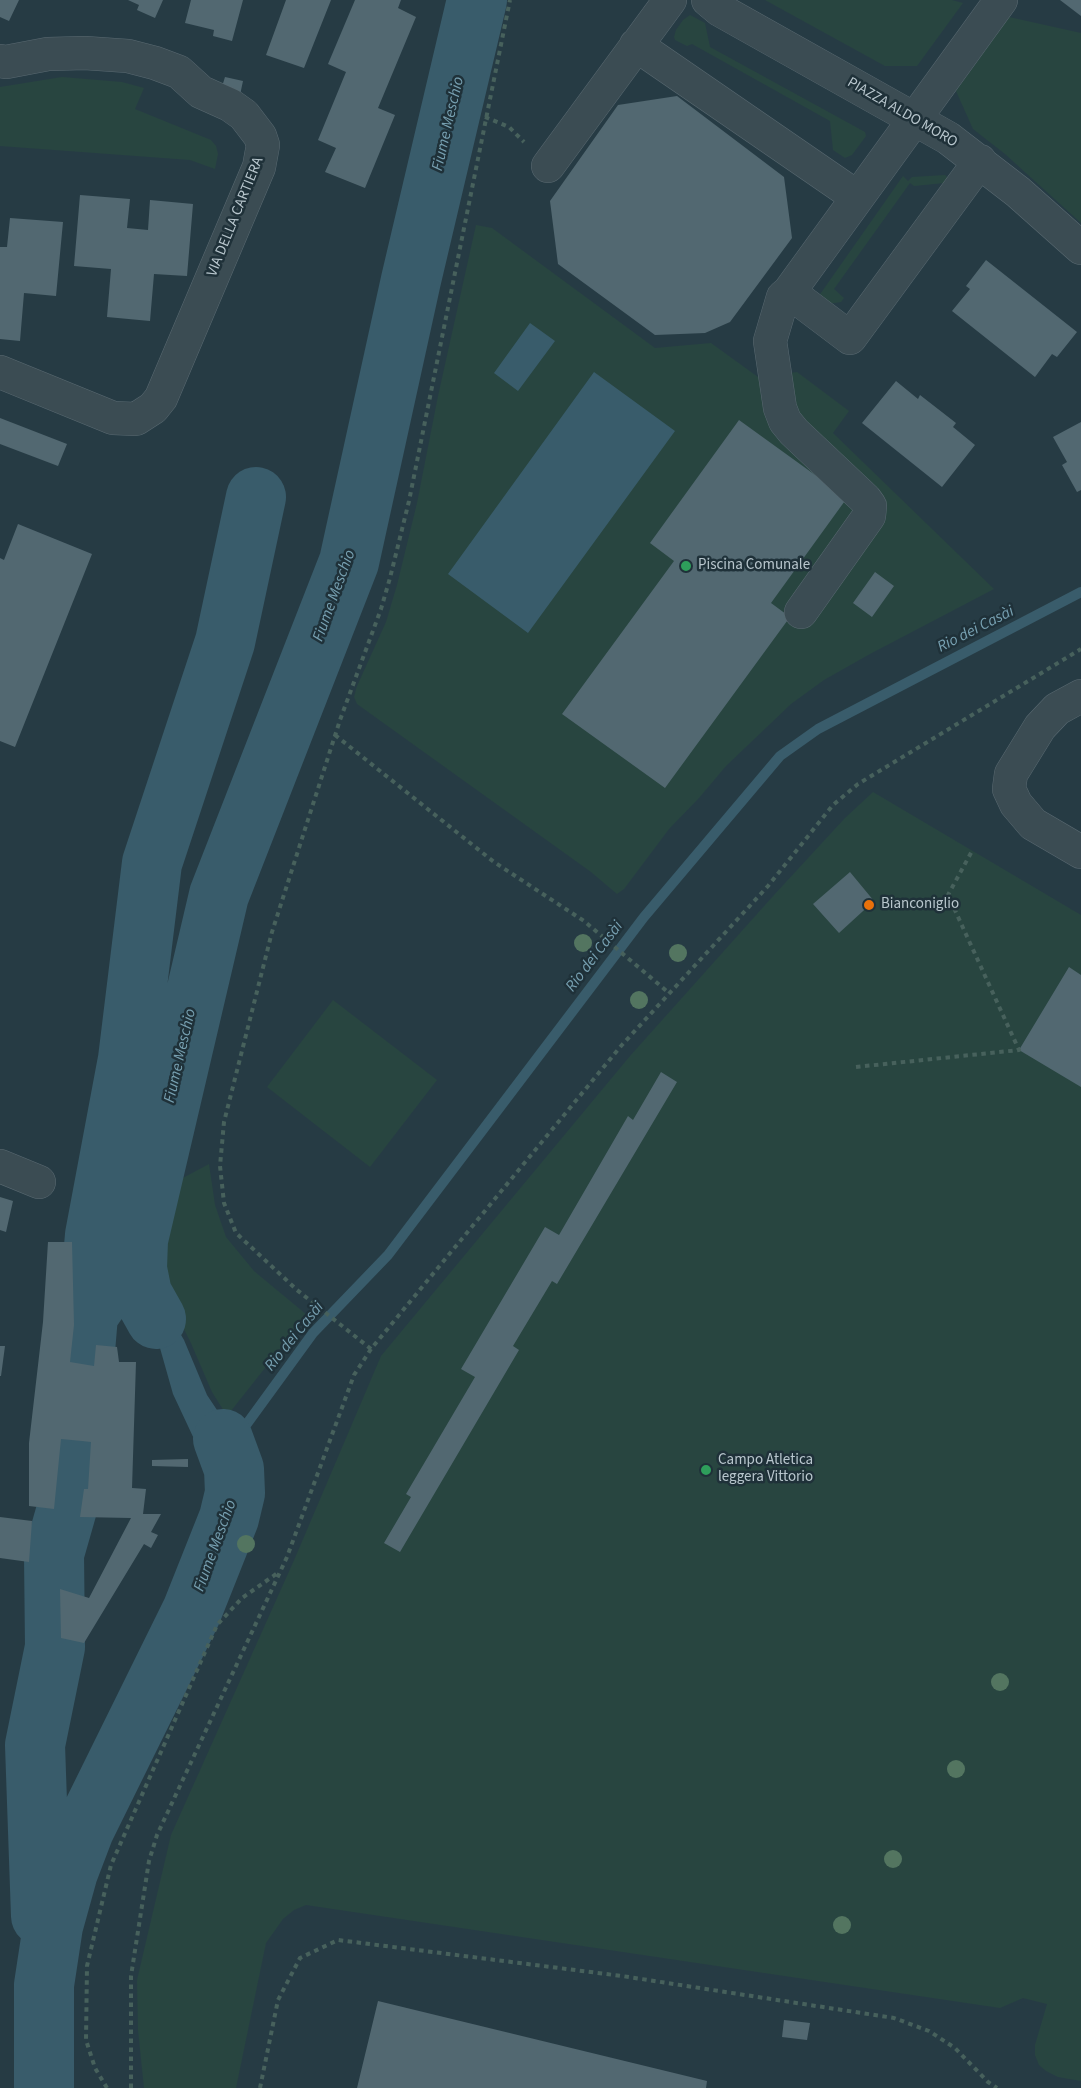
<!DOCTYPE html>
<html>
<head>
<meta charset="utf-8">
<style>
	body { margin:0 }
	canvas { display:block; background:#263b44 }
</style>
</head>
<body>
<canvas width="1081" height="2088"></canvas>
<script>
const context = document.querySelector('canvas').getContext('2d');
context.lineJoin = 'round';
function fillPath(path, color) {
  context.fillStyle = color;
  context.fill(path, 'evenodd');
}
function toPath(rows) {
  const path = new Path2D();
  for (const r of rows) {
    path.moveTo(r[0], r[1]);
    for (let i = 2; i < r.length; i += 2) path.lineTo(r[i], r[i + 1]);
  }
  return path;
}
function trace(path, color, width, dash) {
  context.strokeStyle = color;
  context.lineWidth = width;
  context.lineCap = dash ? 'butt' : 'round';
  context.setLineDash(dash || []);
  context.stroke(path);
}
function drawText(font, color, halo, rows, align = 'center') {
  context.font = font + ' "Source Sans 3",sans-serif';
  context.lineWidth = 5;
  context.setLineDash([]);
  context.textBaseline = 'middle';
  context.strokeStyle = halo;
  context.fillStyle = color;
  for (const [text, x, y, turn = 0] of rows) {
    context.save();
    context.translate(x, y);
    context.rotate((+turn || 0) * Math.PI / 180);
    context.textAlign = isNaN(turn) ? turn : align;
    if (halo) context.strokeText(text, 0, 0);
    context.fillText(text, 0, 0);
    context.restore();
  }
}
fillPath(toPath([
	[765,0,952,0,963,3,917,66,885,66],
	[690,15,705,23,710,47,865,132,866,136,852,155,845,158,833,150,830,121,692,44,687,46,675,40,674,37,676,30,683,20],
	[1009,17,1081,33,1081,223,1005,154,973,129,956,91],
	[62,77,122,82,144,88,135,109,211,140,216,146,218,154,215,169,190,160,0,146,0,87],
	[945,175,948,178,944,183,914,186,910,183,834,289,844,298,841,302,822,305,816,300,903,176,908,181,912,177],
	[476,225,492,228,655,348,711,343,758,377,797,372,849,411,833,433,994,589,870,654,824,680,791,704,726,766,699,798,669,829,624,889,617,894,591,872,357,704,354,697,357,686,386,622,397,585,417,503,438,396],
	[873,792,1081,915,1081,2081,1058,2077,1046,2071,1039,2065,1035,2055,1035,2045,1047,2004,1023,1998,1000,2008,306,1905,294,1910,283,1919,266,1943,236,2088,144,2088,138,2030,137,1980,171,1835,295,1558,381,1356,630,1056,774,895,845,818],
	[333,1000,437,1080,370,1167,267,1087],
	[209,1164,215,1205,226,1237,254,1271,307,1315,227,1416,212,1392,190,1341,161,1285,162,1239,181,1179]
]), '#284540');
fillPath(toPath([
	[530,323,555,341,518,391,494,373],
	[594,372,675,431,528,633,448,574],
	[138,1240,149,1280,184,1340,207,1395,229,1428,237,1436,244,1473,241,1501,229,1518,212,1529,207,1476,195,1441,173,1394,160,1348,137,1314,126,1279,127,1254]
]), '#395c6b');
trace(toPath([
	[230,1447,313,1333,388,1255,644,917,780,756,818,729,1081,592]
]), '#395c6b', 10);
trace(toPath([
	[88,1315,95,1235,128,1059,152,863,225,642,256,497],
	[156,1319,142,1294,137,1269,138,1240,219,895,349,562,411,280,477,0],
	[41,1916,35,1745,55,1647,54,1554,74,1484,88,1315,110,1283],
	[44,2088,44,1985,53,1926,68,1872,84,1830,192,1611,229,1518,235,1493,234,1469,223,1439]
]), '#395c6b', 60);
fillPath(toPath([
	[0,0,19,0,9,21,0,17],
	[128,0,163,0,155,18,137,10,139,5],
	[191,0,243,0,232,41,213,36,214,30,185,23],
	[286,0,331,0,304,68,266,55],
	[355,0,401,0,398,8,416,17,378,108,395,115,365,188,325,172,336,148,318,140,346,72,328,64],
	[1060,0,1081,0,1081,16],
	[225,77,243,81,240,95,221,90],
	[677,96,784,177,792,238,730,322,705,333,655,335,558,264,550,201,618,105],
	[80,195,130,199,127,228,148,230,150,200,193,204,187,276,154,274,150,321,107,317,111,269,74,266],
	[10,218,63,222,56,296,24,293,20,341,0,339,0,247,7,247],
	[986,260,1077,332,1057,357,1052,354,1035,377,952,311,970,289,966,286],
	[896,381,918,399,920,395,956,423,953,427,975,445,942,487,862,423],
	[0,418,67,444,58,466,0,444],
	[739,420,847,498,771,603,790,617,665,788,562,714,674,561,650,543],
	[1081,422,1081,490,1077,492,1062,465,1067,462,1053,437],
	[18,524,92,554,15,747,0,741,0,558,4,560],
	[875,572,894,586,872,617,853,603],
	[850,872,874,901,839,933,813,904],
	[1069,967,1081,975,1081,1087,1019,1050],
	[661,1072,677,1082,557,1284,552,1281,513,1346,519,1350,400,1552,384,1543,411,1497,406,1494,475,1377,461,1369,545,1227,559,1235,628,1116,633,1120],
	[0,1197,13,1201,6,1232,0,1230],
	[48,1242,72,1242,74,1325,70,1362,94,1366,96,1345,117,1347,119,1362,136,1362,132,1488,146,1489,143,1514,161,1514,151,1532,158,1535,151,1548,144,1544,84,1643,61,1638,60,1589,89,1598,131,1518,80,1517,84,1489,88,1489,91,1442,82,1441,61,1439,54,1509,29,1506,29,1443,43,1322],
	[0,1346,5,1346,1,1376,0,1376],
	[188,1459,188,1467,152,1466,152,1460],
	[0,1517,32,1521,29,1562,0,1558],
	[378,2001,707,2081,706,2088,357,2088],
	[784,2020,810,2023,807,2040,782,2037]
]), '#526871');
const minor = toPath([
	[708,0,720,10,948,138,1018,192,1081,248],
	[636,45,857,197],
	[0,61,6,62,48,54,85,53,128,56,155,63,179,72,201,92,230,105,244,115,260,136,263,145,259,167,161,398,153,408,136,419,113,418,0,372],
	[980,161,850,338,789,292,1001,0],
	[548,166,670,0],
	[789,292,783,297,770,341,780,408,785,421,794,432,865,499,870,506,869,516,801,612],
	[1081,696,1057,709,1040,727,1011,774,1009,789,1016,804,1033,824,1081,852],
	[0,1166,39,1182]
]);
trace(minor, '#596971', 34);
trace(toPath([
	[485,117,509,127,524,142],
	[335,735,494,862,584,921,669,993],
	[856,1067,1019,1050,948,895,972,851],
	[371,1349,297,1290,236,1233,224,1203,220,1166,224,1122,272,932,340,720,381,609,390,578,409,501,510,0],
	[107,2088,95,2068,86,2040,87,1966,111,1865,217,1625,242,1598,279,1572],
	[131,2088,131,1976,149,1861,157,1835,287,1557,354,1375,371,1349,621,1046,768,886,833,805,858,784,1081,649],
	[260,2088,278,2000,300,1958,338,1940,622,1976,894,2018,929,2031,955,2048,988,2082,997,2088]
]), '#47615c', 4, [4.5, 4.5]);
trace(minor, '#3b4c53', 33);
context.fillStyle = '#537560';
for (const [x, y] of [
	[583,943],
	[678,953],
	[639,1000],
	[246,1544],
	[1000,1682],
	[956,1769],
	[893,1859],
	[842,1925]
]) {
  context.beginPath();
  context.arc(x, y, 9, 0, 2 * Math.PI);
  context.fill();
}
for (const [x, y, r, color] of [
	[686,566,6,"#2e9e5b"],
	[869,905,6,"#e8710a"],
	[706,1470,6,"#2e9e5b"]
]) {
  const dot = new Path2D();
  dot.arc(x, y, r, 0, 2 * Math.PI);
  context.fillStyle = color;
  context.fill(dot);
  trace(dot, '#1f3139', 2);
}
drawText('15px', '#b8c6cd', '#1f3139', [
	["PIAZZA ALDO MORO",902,113,30],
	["VIA DELLA CARTIERA",236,217,-68]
]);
drawText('15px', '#b8c6cd', '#1f3139', [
	["Piscina Comunale",698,566],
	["Bianconiglio",881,905],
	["Campo Atletica",718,1461],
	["leggera Vittorio",718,1478]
], 'left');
drawText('italic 16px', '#77a0b1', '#1f3139', [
	["Fiume Meschio",449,124,-77],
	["Fiume Meschio",335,596,-70],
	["Rio dei Casài",976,630,-27],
	["Rio dei Casài",595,957,-53],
	["Fiume Meschio",181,1056,-77],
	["Rio dei Casài",295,1337,-51],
	["Fiume Meschio",216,1546,-70]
]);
</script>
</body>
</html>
